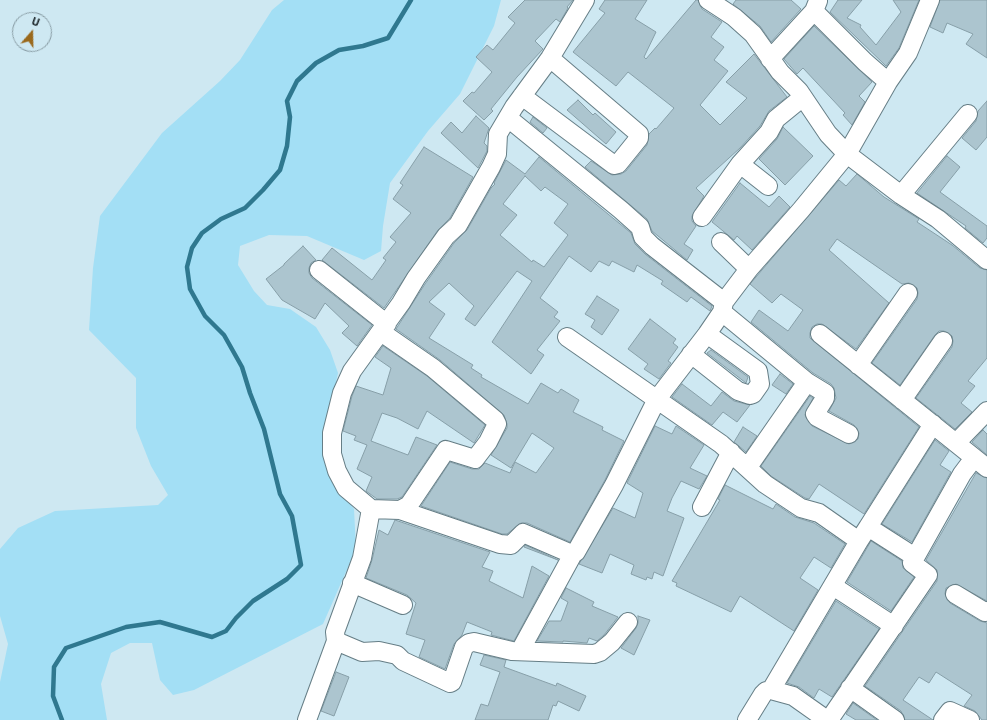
<!DOCTYPE html>
<html>
<head>
<meta charset="utf-8">
<style>
	body { margin:0 }
	#map { position:relative; width:987px; height:720px; overflow:hidden; background:#cee8f2; font-family:"Exo 2",sans-serif }
	canvas { display:block }
	.north { position:absolute; left:12px; top:12px; width:40px; height:40px; box-sizing:border-box; background:#cee8f2; border:1px solid #889ca4; border-radius:50%; rotate:20deg; font-size:11px; font-weight:700; line-height:16px; text-align:center; color:#202a2e }
	.north::after { content:''; display:block; margin:auto; width:14px; height:18px; background:#9a691c; clip-path:polygon(50% 0,100% 100%,50% 72%,0 100%) }
</style>
</head>
<body>
<div id="map">
<canvas width="987" height="720"></canvas>
<div class="north">U</div>
</div>
<script>
const context = document.querySelector('canvas').getContext('2d');
context.lineJoin = 'round';
function fillPath(path, color) {
  context.fillStyle = color;
  context.fill(path, 'evenodd');
}
function toPath(rows) {
  const path = new Path2D();
  for (const r of rows) {
    path.moveTo(r[0], r[1]);
    for (let i = 2; i < r.length; i += 2) path.lineTo(r[i], r[i + 1]);
  }
  return path;
}
function trace(path, color, width, dash) {
  context.strokeStyle = color;
  context.lineWidth = width;
  context.lineCap = dash ? 'butt' : 'round';
  context.setLineDash(dash || []);
  context.stroke(path);
}
fillPath(toPath([
	[284,0,501,0,494,26,460,94,428,131,390,183,383,226,381,251,364,260,307,236,269,235,240,246,238,265,254,291,267,305,290,309,316,327,330,350,338,373,324,438,334,482,354,509,356,549,323,624,194,690,173,695,160,680,152,643,130,643,111,653,101,684,107,720,0,720,0,682,8,644,0,616,0,549,18,528,55,511,158,505,168,495,151,466,136,428,136,378,89,330,93,268,100,216,162,133,220,81,240,60,272,10]
]), '#a3dff5');
trace(toPath([
	[62,720,53,696,54,667,66,648,126,627,160,622,212,637,226,631,236,618,253,601,287,579,301,565,292,516,280,494,264,429,250,393,242,367,224,335,205,316,190,289,187,267,192,248,202,233,221,219,245,208,263,190,280,170,287,146,290,117,287,101,297,81,316,63,339,50,363,46,388,38,411,0]
]), '#2f788f', 4.5);
const building = toPath([
	[525,0,573,0,567,7,568,8,560,22,556,19,535,41,543,49,517,77,491,109,493,111,484,120,463,101,472,92,474,93,492,72,476,57,487,45,493,50,515,23,508,17,525,0],
	[605,0,647,0,635,19,656,32,644,57,646,59,696,0,698,0,702,9,722,22,711,37,724,47,714,60,728,71,700,105,720,125,747,98,726,82,754,54,787,97,769,111,760,126,740,148,696,188,704,196,692,216,692,221,696,226,684,244,693,250,687,260,652,231,647,219,585,167,591,161,612,175,621,174,626,171,647,145,649,134,655,128,656,129,674,108,628,72,616,86,573,52,605,13,599,9,605,0],
	[736,0,791,0,801,9,771,42,760,26,733,4,736,0],
	[838,0,862,0,847,18,861,25,860,27,876,45,901,12,893,0,919,0,899,48,886,66,830,12,838,0],
	[940,0,987,0,987,58,966,44,973,34,947,23,943,33,930,27,940,0],
	[814,26,872,82,859,96,865,102,852,125,843,115,845,113,803,68,797,74,784,59,814,26],
	[578,100,593,115,595,113,616,132,606,144,567,110,578,100],
	[987,101,987,137,976,150,962,138,976,121,978,111,987,101],
	[476,116,489,128,484,143,487,146,487,151,478,168,441,133,451,122,462,133,476,116],
	[533,117,547,128,543,133,530,122,533,117],
	[783,127,813,156,785,185,759,159,777,139,783,127],
	[424,147,473,177,450,218,438,230,384,308,322,260,332,248,372,280,386,260,383,258,396,242,390,237,411,213,393,199,403,185,400,183,424,147],
	[947,156,960,167,940,192,987,226,987,238,983,243,965,228,966,226,917,193,947,156],
	[539,157,631,233,635,244,645,254,712,306,710,311,691,297,687,302,661,284,663,281,637,265,634,272,612,261,609,266,599,261,591,272,569,256,540,298,558,312,554,317,560,321,537,350,544,355,531,374,492,342,532,281,517,271,475,326,465,319,474,306,449,283,429,302,445,314,429,338,473,365,471,368,482,375,481,377,528,404,541,383,558,393,561,389,579,400,573,412,603,427,602,430,624,441,605,480,570,542,527,523,521,523,507,534,502,534,421,506,450,462,472,469,479,469,485,463,510,473,515,462,536,473,554,448,532,433,511,468,491,455,507,428,507,424,504,415,440,360,396,329,425,284,454,243,467,230,491,188,495,184,494,183,506,160,525,174,539,157],
	[525,176,541,191,545,187,568,204,554,223,568,235,544,267,533,260,532,262,500,235,517,215,503,204,525,176],
	[857,174,884,197,919,219,917,222,952,245,980,268,987,270,987,358,968,381,975,386,961,403,972,412,955,429,916,398,952,347,953,341,952,336,944,331,939,331,935,335,900,385,872,363,917,299,918,293,917,288,909,283,902,284,837,239,829,250,889,303,856,349,822,324,817,324,812,327,810,333,810,338,919,427,864,514,819,484,809,499,805,498,771,476,761,466,810,396,813,398,805,415,812,426,849,444,858,439,859,433,854,425,829,411,836,398,834,388,831,384,813,373,751,322,759,310,788,331,803,310,781,294,772,303,750,284,839,180,846,186,857,174],
	[740,183,769,207,779,196,790,207,752,250,737,236,734,240,712,222,740,183],
	[303,246,316,260,311,263,309,268,309,273,312,278,372,325,357,346,342,333,349,326,325,303,315,319,282,300,266,279,284,265,284,264,303,246],
	[597,296,619,310,602,335,591,327,595,320,585,314,597,296],
	[650,319,676,339,673,343,678,347,668,361,671,363,659,379,644,369,648,364,628,349,650,319],
	[383,346,427,376,485,425,474,443,427,411,418,429,397,418,382,413,371,441,408,455,416,437,437,445,402,497,397,499,377,499,366,491,372,477,357,469,367,445,354,440,356,436,343,431,352,396,356,386,383,395,391,368,375,357,383,346],
	[711,350,748,377,746,383,707,353,711,350],
	[780,374,793,384,786,394,772,385,780,374],
	[682,384,711,406,722,392,734,401,750,405,737,422,723,412,712,425,672,397,682,384],
	[655,426,672,434,676,426,704,445,690,468,707,476,699,489,681,481,672,498,667,511,684,518,663,576,654,572,652,579,647,577,646,580,631,574,634,565,610,554,602,573,579,564,613,508,635,518,643,493,627,483,655,426],
	[743,427,757,436,746,452,734,442,743,427],
	[983,430,987,434,987,455,972,442,983,430],
	[935,440,949,451,940,465,951,472,912,542,882,524,935,440],
	[976,473,987,478,987,601,956,584,946,588,945,594,950,603,980,621,987,623,987,720,982,720,975,711,964,706,972,695,936,672,929,683,919,677,903,700,933,720,905,720,901,711,865,686,937,581,937,570,926,560,976,473],
	[725,485,773,509,776,504,795,517,814,523,845,544,831,568,814,557,800,578,818,590,794,631,740,596,731,612,676,586,677,583,672,581,720,500,718,499,725,485],
	[395,520,490,552,482,567,493,571,489,581,523,598,532,566,549,576,514,641,491,635,492,632,467,622,462,635,454,644,445,669,419,657,425,640,406,634,416,603,407,595,366,578,372,560,379,530,388,535,395,520],
	[871,541,902,561,903,568,914,577,891,611,847,582,871,541],
	[525,545,558,560,524,547,525,545],
	[566,588,594,602,592,606,618,617,604,635,597,641,589,638,587,643,563,641,563,642,537,641,549,621,561,621,568,602,561,598,566,588],
	[836,601,879,629,832,697,819,689,814,698,799,687,787,683,836,601],
	[638,616,650,620,634,655,621,648,636,628,638,623,638,616],
	[484,655,506,660,504,667,556,686,557,683,586,696,579,711,558,701,556,706,553,705,548,720,475,720,481,704,488,706,500,672,480,665,484,655],
	[336,672,349,677,334,716,321,711,336,672],
	[853,703,877,720,856,720,846,714,853,703]
]);
fillPath(building, '#acc5cf');
trace(building, '#879fa8', 1);
const street = toPath([
	[708,0,734,17,753,34,780,72,799,91,828,134,847,154,901,195,938,219,987,260],
	[814,11,865,62,888,82,908,53,930,0],
	[770,59,814,11,818,1],
	[522,96,614,165,618,164,639,138,639,134,550,58],
	[508,118,621,210,640,227,643,237,652,246,724,302],
	[768,186,740,164,769,132,776,119,803,97],
	[901,195,968,114],
	[702,217,740,164],
	[721,242,749,269],
	[319,270,387,324],
	[722,312,807,382],
	[820,334,987,468],
	[567,337,721,444,765,484,801,508,819,513,859,541,868,527,915,557],
	[691,354,738,391,750,395,753,394,760,384,758,371,707,334],
	[858,365,908,293],
	[902,400,943,341],
	[957,442,987,411],
	[748,467,807,382,825,393,825,398,815,414,817,417,849,434],
	[702,507,731,452],
	[371,509,400,510,409,505,446,450,475,459,488,442,497,424,495,420,433,368,381,332],
	[400,510,500,544,511,545,523,533,567,552,573,554,576,552,614,485,657,399,707,334,722,312,724,302,749,269,801,210,847,154,888,82],
	[868,527,933,424],
	[352,583,403,605],
	[833,586,894,626],
	[955,594,985,612,987,611],
	[336,641,362,652,379,651,397,655,403,661,450,683,452,682,464,647,469,643,474,642,512,651,594,654,600,652,612,642,628,622],
	[520,651,573,554],
	[850,688,895,720],
	[771,690,859,541],
	[307,720,336,641,335,632,362,558,371,509,346,488,337,471,332,454,332,433,342,393,352,371,401,303,416,278,446,236,458,225,491,167,497,154,498,134,514,107,550,58,585,0],
	[747,720,763,694,766,691,771,690,793,696,827,720],
	[829,720,928,575,912,563,962,474,974,458],
	[943,720,950,711,970,720]
]);
trace(street, '#667e86', 20);
trace(street, '#fff', 18);
</script>
</body>
</html>
